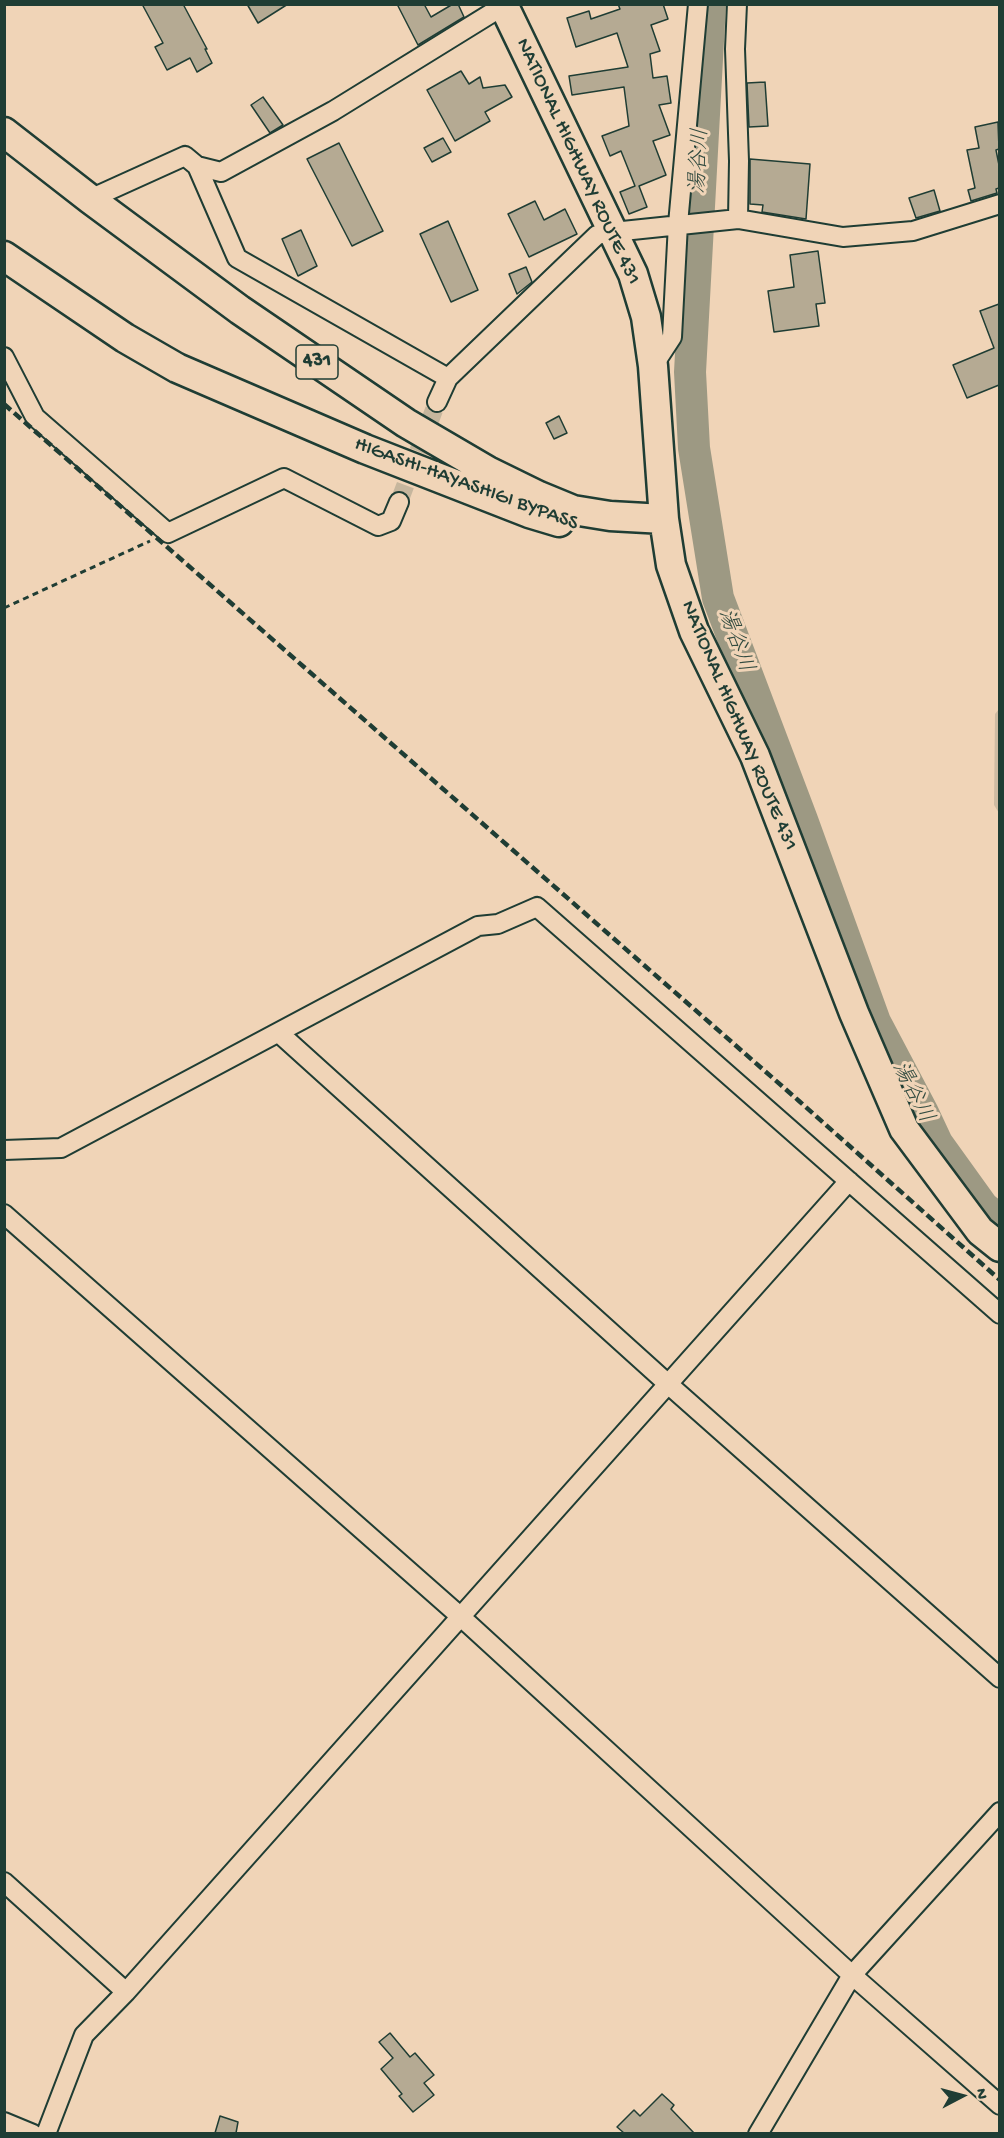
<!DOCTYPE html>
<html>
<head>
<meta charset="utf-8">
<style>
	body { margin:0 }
	#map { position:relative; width:1004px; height:2138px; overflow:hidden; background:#f0d4b7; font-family:"Gochi Hand",sans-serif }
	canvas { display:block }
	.frame { position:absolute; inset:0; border:6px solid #1f3d34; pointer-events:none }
	.north { position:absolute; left:932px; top:2066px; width:60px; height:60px; -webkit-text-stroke:4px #f0d4b7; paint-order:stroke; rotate:84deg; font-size:16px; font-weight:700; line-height:24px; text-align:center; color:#1f3d34 }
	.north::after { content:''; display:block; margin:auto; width:21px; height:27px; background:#1f3d34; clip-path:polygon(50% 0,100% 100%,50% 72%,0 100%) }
</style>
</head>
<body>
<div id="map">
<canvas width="1004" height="2138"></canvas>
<div class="frame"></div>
<div class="north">N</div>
</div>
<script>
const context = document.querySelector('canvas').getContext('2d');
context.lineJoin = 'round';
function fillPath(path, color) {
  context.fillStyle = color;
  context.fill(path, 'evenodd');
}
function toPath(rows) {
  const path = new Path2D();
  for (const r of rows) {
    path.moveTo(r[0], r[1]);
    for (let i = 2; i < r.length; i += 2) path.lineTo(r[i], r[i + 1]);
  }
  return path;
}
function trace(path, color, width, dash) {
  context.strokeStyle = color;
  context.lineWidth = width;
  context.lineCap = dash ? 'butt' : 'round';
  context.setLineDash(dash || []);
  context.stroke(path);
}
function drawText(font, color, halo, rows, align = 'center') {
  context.font = font + ' "Gochi Hand","Klee One",sans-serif';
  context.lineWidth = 6;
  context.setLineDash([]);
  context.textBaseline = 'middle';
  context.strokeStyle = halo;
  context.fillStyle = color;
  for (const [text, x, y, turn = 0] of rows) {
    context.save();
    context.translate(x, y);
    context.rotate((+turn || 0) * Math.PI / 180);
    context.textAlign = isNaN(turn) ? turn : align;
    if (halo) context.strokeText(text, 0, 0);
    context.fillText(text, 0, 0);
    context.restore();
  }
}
fillPath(toPath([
	[999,709,999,813,994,805,995,714]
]), '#cebba2');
trace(toPath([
	[710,4,690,372,694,448,718,598,802,820,875,1022,923,1113,937,1143,983,1207,1000,1221]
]), '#9d9983', 32);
const building = toPath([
	[142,4,183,4,207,49,205,49,212,63,197,72,190,58,167,70,155,47,163,43,142,4],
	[247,4,288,4,258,23,247,4],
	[397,4,424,4,431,17,453,4,458,4,464,17,418,45,397,4],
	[618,4,663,4,668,19,651,25,660,51,650,54,653,78,667,76,671,103,659,105,670,135,653,141,666,175,639,186,647,207,629,214,620,192,635,186,621,151,610,156,602,136,629,126,624,87,572,95,569,76,628,67,617,33,576,47,567,18,589,11,591,19,620,9,618,4],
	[461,71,469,84,480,77,483,88,505,85,512,97,485,112,490,121,455,141,427,90,461,71],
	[765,82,768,126,749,127,747,83,765,82],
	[263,97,283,125,270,133,251,105,263,97],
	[998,122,999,149,996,150,999,165,999,188,996,189,997,193,971,201,968,190,975,188,967,150,979,148,975,127,998,122],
	[443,138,451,152,432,162,424,148,443,138],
	[339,143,383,231,352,246,307,159,339,143],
	[750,159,810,164,806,219,762,212,763,205,750,204,750,159],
	[934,190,940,211,916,218,909,198,934,190],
	[535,201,544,220,565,209,577,234,529,257,508,214,535,201],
	[448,221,478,290,451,302,420,234,448,221],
	[301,230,317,266,298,276,282,239,301,230],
	[818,251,825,303,816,304,819,326,774,332,768,291,794,287,790,255,818,251],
	[526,267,532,282,517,294,509,274,526,267],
	[999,304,999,385,967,398,953,365,994,348,980,311,999,304],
	[559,416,567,433,554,439,546,423,559,416],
	[390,2033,410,2057,415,2053,434,2075,424,2083,434,2095,413,2112,399,2096,402,2094,381,2069,393,2058,379,2042,390,2033],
	[662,2094,674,2105,671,2109,694,2133,624,2133,617,2127,634,2110,640,2116,662,2094],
	[220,2116,238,2122,236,2133,215,2133,220,2116]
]);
fillPath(building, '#b5aa93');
trace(building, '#1f3d34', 1.5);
trace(toPath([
	[399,502,437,402]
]), '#c6b69d', 18, [18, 9]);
const minor = toPath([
	[737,4,735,49,739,161,738,219],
	[197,166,237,258,448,378],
	[90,199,185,156,197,166,221,172,333,111,503,6],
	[4,357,35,417,168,533,284,478,378,526,391,521,399,502],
	[653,366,672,337,678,224,698,4],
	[437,402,448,378,597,235,613,232,738,219,843,237,913,231,1000,204],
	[279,1033,668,1384,1000,1678],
	[4,1150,61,1148,478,926,498,924,537,907,1000,1314],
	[4,1214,461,1617,852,1975,1000,2105],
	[4,1882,126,1992],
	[4,2122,33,2134],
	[46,2134,84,2035,126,1992,849,1181],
	[758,2134,852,1975,1000,1812]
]);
const trunk = toPath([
	[503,4,633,274,646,317,653,366,664,519,671,565,694,631,755,756,854,1013,904,1129,980,1231,1000,1247],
	[4,132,90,199,240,310,406,423,488,471,539,496,573,510,610,516,664,519],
	[4,256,125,338,177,368,365,449,529,513,559,522]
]);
trace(minor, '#1f3d34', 22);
trace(trunk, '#1f3d34', 33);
trace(toPath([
	[4,608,150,541]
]), '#1f3d34', 3, [6, 4.5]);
trace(minor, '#f0d4b7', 18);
trace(trunk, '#f0d4b7', 28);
trace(toPath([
	[4,404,799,1101,1000,1280]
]), '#1f3d34', 4.5, [9, 4.5]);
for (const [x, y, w] of [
	[317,362,42]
]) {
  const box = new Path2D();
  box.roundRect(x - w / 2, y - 17, w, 34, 4.5);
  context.fillStyle = '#f0d4b7';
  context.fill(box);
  trace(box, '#1f3d34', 1.5);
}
drawText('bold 20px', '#1f3d34', null, [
	["431",317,362]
]);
drawText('21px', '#1f3d34', '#f0d4b7', [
	["NATIONAL HIGHWAY ROUTE 431",577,162,65],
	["HIGASHI-HAYASHIGI BYPASS",466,485,20],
	["NATIONAL HIGHWAY ROUTE 431",738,726,67]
]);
drawText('italic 22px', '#324b40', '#f0d4b7', [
	["湯谷川",701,161,-87],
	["湯谷川",734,641,70],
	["湯谷川",911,1093,63]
]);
</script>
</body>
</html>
